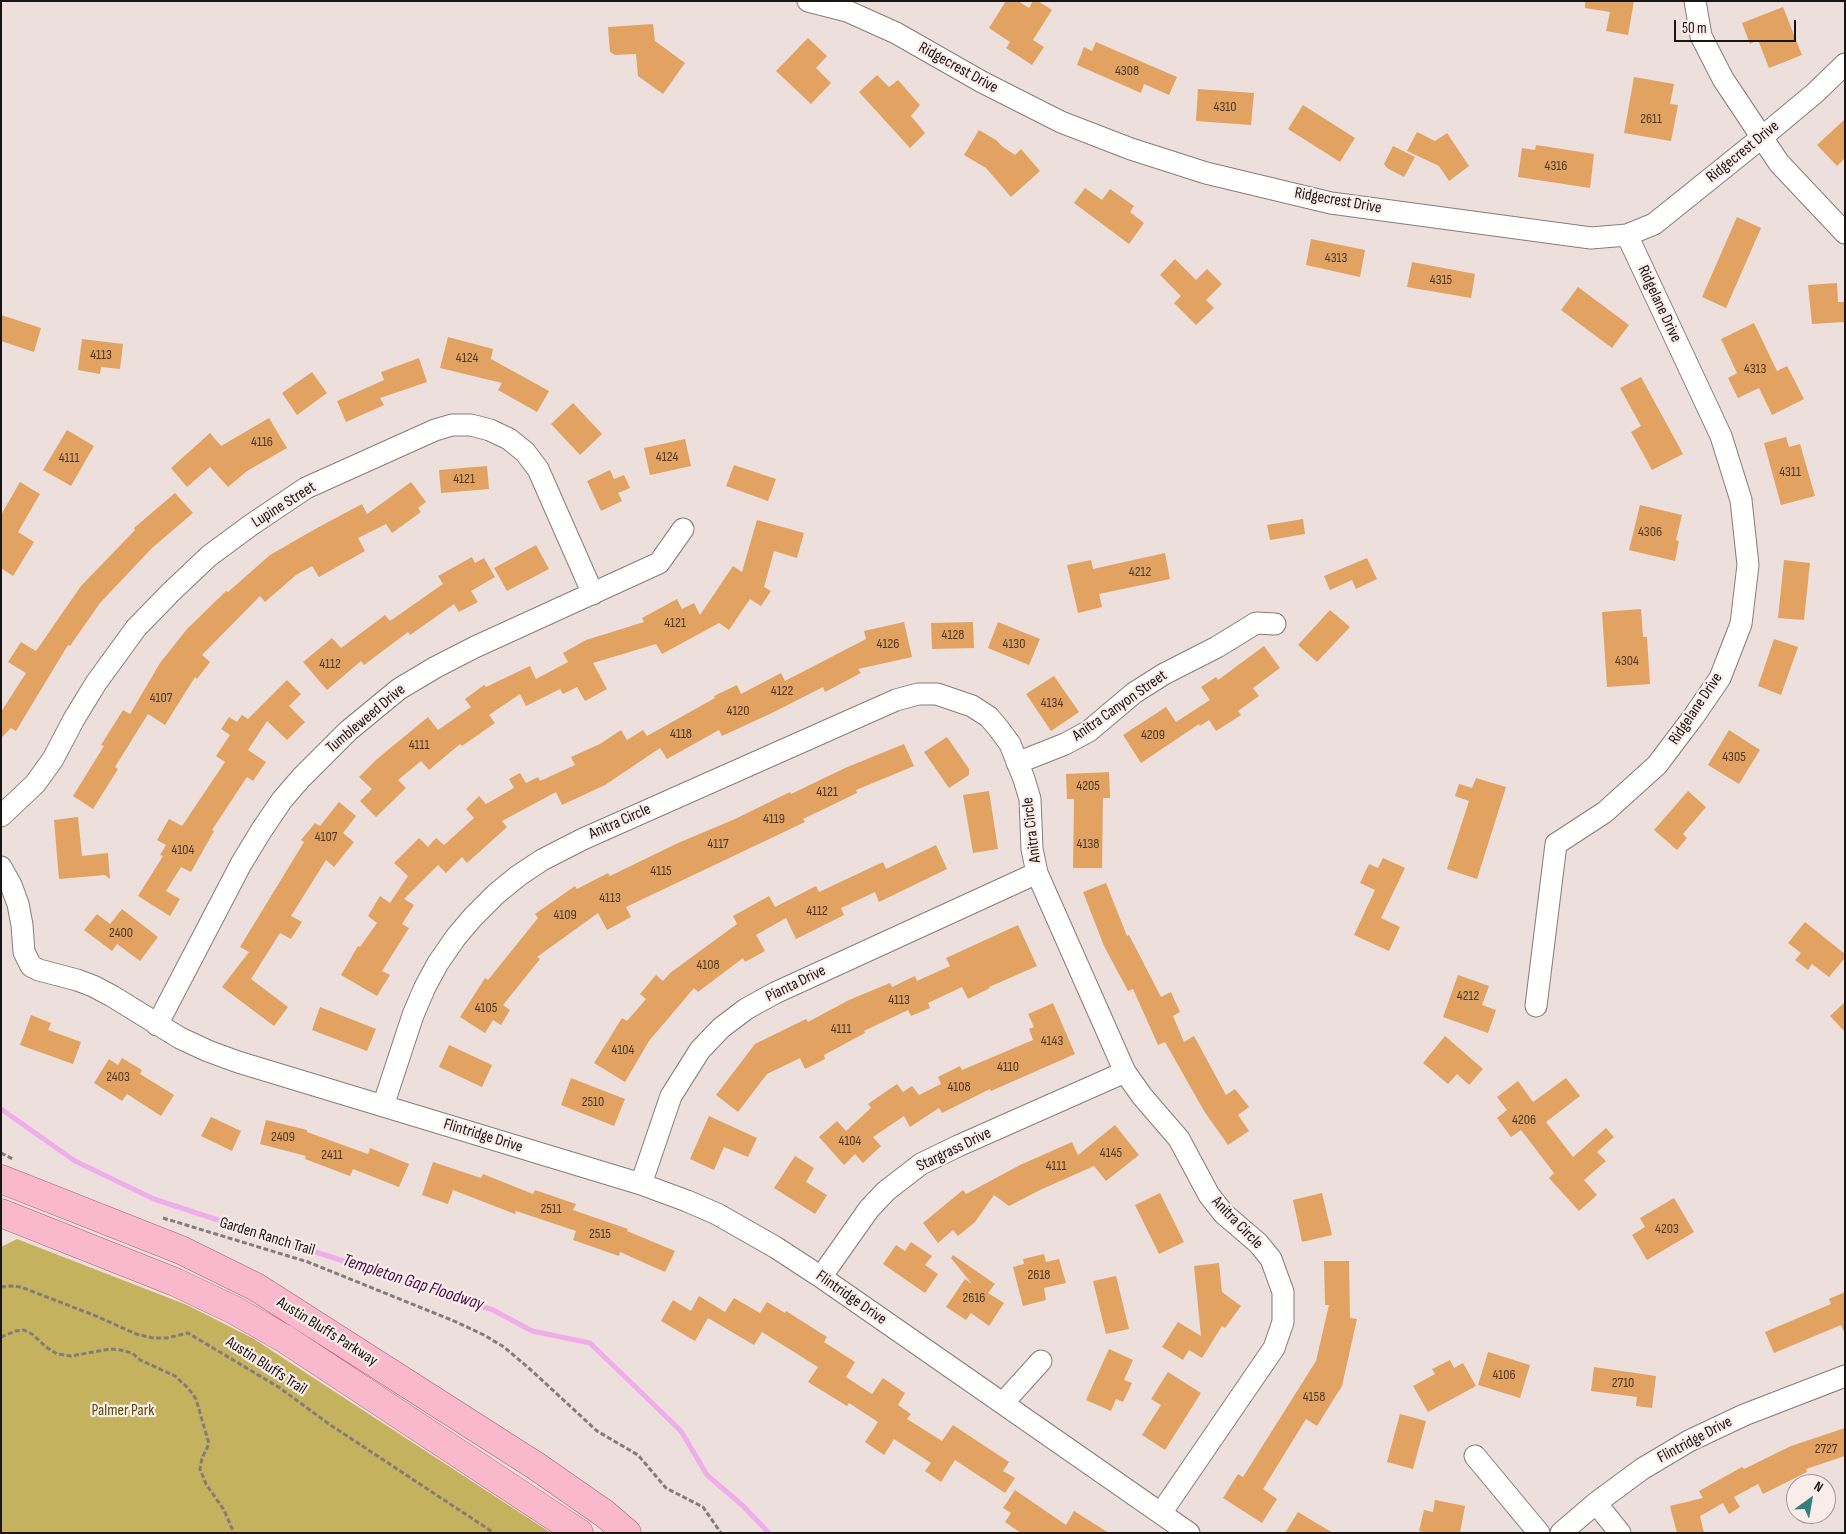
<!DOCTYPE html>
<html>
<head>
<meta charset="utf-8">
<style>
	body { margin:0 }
	#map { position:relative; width:1846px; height:1534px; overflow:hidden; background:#eddfdc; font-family:"Sofia Sans Condensed",sans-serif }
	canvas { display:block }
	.frame { position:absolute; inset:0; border:2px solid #191514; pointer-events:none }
	.north { position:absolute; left:1786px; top:1474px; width:50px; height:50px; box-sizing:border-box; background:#faece9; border:1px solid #a09694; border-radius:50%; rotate:32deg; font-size:14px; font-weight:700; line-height:20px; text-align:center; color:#191514 }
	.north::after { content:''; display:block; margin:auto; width:18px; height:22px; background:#367f7e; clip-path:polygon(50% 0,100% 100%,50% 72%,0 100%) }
	.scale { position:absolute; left:1674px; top:20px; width:122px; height:22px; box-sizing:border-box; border:2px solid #191514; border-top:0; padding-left:6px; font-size:15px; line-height:18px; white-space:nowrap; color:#191514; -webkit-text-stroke:4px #faece9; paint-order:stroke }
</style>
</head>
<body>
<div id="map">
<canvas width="1846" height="1534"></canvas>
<div class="frame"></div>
<div class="north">N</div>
<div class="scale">50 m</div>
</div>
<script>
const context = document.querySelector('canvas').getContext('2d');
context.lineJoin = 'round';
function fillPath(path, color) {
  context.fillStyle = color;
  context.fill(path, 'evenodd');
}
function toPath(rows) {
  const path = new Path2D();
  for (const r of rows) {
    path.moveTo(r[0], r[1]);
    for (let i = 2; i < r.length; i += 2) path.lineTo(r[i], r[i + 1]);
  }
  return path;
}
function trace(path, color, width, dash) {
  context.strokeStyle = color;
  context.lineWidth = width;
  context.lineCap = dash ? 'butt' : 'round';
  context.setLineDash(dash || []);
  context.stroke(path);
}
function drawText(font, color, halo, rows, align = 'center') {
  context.font = font + ' "Sofia Sans Condensed",sans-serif';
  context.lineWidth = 4.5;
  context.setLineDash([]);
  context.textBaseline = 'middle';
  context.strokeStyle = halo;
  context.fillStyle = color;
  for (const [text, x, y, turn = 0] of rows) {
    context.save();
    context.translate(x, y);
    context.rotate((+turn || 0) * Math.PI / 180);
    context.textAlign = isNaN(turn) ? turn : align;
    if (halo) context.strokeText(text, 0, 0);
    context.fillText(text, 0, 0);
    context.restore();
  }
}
fillPath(toPath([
	[17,1239,187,1305,254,1339,551,1533,1,1533,1,1247]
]), '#c5b25e');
trace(toPath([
	[1,1109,75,1161,154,1199,493,1310,532,1331,590,1343,681,1431,707,1475,742,1505,769,1533]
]), '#f0adec', 5);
fillPath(toPath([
	[1006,1,1018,1,1029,8,1033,1,1038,1,1052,10,1033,40,1044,47,1032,65,1006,48,1010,42,989,28],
	[1585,1,1634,1,1628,35,1606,31,1610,12,1585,8],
	[1783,7,1802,55,1769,68,1758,40,1750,44,1742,23],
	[653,24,655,41,685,63,663,94,638,76,636,54,615,55,610,52,608,27],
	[808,38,827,56,816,68,831,83,811,104,776,71],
	[1096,42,1177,77,1169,95,1144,84,1141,93,1077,65,1084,47,1092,51],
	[877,75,889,87,898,80,920,105,911,116,925,133,910,148,859,92],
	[1634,77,1674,84,1670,104,1678,105,1671,141,1624,133],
	[1198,89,1254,93,1251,125,1196,121],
	[1303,105,1355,138,1340,162,1288,129],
	[1845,119,1845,158,1837,166,1817,145],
	[979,130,996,140,1003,147,1015,155,1021,149,1040,171,1011,197,986,168,964,155],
	[1417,132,1435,141,1447,133,1469,166,1449,181,1439,166,1407,151],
	[1536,145,1594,154,1590,188,1518,177,1522,148,1535,150],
	[1393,146,1415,157,1404,177,1387,168,1384,164],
	[1085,188,1102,200,1110,189,1134,206,1130,212,1144,223,1129,244,1074,203],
	[1737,217,1761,228,1726,308,1702,297],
	[1311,239,1365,250,1360,277,1306,265],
	[1175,259,1196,280,1207,269,1222,284,1206,300,1214,308,1196,325,1174,303,1181,296,1160,275],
	[1412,262,1475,274,1471,298,1407,287],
	[1837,283,1838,302,1845,302,1845,322,1812,324,1808,285],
	[1578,287,1629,325,1612,348,1561,310],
	[1,315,41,328,34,352,1,341],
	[1754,323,1777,371,1787,366,1804,399,1772,415,1759,388,1738,398,1728,378,1737,373,1721,339],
	[448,337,493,349,491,359,549,391,537,412,498,390,502,383,440,368],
	[82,339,123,344,120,369,101,367,100,374,78,370],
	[419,358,427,382,380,398,384,405,346,422,337,401,384,380,381,372],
	[312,372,327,393,297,415,282,393],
	[1641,377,1683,454,1652,470,1631,432,1641,426,1620,388],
	[573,403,602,434,580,455,551,424],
	[269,418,287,448,247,471,228,487,210,467,187,487,171,468,210,433,221,446],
	[67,430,94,446,71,486,43,470],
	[1786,437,1789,447,1800,444,1815,496,1781,505,1764,443],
	[685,439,691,466,650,475,644,448],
	[734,465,776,479,768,501,726,486],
	[487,466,489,489,441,493,439,470],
	[610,470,614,479,624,475,630,488,618,493,622,501,601,511,587,481],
	[20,482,40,494,18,532,34,542,13,576,1,568,1,515],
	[411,482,426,502,418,508,421,512,392,533,386,524,358,538,365,551,319,577,312,566,296,575,265,602,260,596,202,655,210,662,197,679,195,677,165,725,148,714,115,767,118,769,93,809,73,796,104,746,101,745,123,710,130,714,160,663,187,629,226,591,228,592,270,555,317,528,362,504,367,514],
	[175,493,193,513,152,548,100,603,70,646,68,645,16,731,11,728,1,738,1,712,26,673,8,662,21,642,36,651,81,586,135,530,134,528],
	[1640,505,1682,515,1676,540,1679,541,1675,561,1629,550],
	[1303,519,1305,534,1270,540,1267,525],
	[757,520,804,533,797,558,774,551,764,587,771,591,761,606,750,599,729,630,719,623,662,654,656,644,593,663,607,689,585,701,577,687,563,694,560,689,526,706,520,694,489,715,495,723,462,746,460,744,429,770,421,761,398,780,406,788,376,817,360,801,372,789,359,777,377,759,428,717,438,730,471,707,465,699,484,685,486,687,530,666,536,679,568,662,563,653,586,640,644,622,642,618,677,599,682,609,694,603,700,615,733,566,742,572],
	[536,545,549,569,507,591,494,568],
	[1165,553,1170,579,1099,594,1102,607,1078,613,1067,565,1091,560,1093,569],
	[472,557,475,563,484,558,495,577,471,591,478,602,459,612,454,604,410,635,408,632,364,665,361,661,327,690,303,662,332,638,341,648,385,615,390,621,443,584,438,576],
	[1367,558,1377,579,1356,589,1352,580,1330,590,1324,576],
	[1784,560,1810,563,1804,620,1778,618],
	[1641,609,1643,637,1647,637,1650,684,1607,687,1602,612],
	[1330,610,1350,627,1317,662,1298,645],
	[904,622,912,657,858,669,861,673,825,692,823,687,774,712,722,736,719,730,667,759,660,748,605,785,562,805,556,792,502,821,507,827,467,863,462,857,446,873,438,865,404,899,414,905,402,924,409,928,382,971,390,975,377,996,341,975,358,946,360,947,377,923,368,916,380,896,390,903,408,876,394,863,419,838,428,847,436,838,444,845,474,818,466,809,479,796,486,804,514,788,509,779,520,773,526,783,538,777,540,781,575,765,571,757,600,744,621,730,627,740,643,730,647,736,715,698,714,696,737,685,741,694,781,673,785,681,866,639,864,631],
	[973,622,974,648,932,649,931,623],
	[998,622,1040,639,1029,665,988,648],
	[1774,639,1798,647,1781,695,1758,686],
	[1264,646,1280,668,1253,688,1259,696,1238,711,1241,715,1216,731,1209,720,1200,726,1199,724,1141,763,1123,735,1166,707,1176,722,1210,700,1201,687,1216,677,1218,680],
	[1054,676,1079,712,1051,731,1026,694],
	[287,680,301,694,289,706,305,722,287,740,267,721,248,750,266,762,253,781,247,777,212,830,214,831,191,872,181,867,166,891,180,899,170,916,138,896,163,856,160,855,166,845,157,840,169,819,182,826,225,762,216,756,230,735,221,729,229,717,237,722,242,715,248,719],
	[1729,730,1760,750,1739,784,1708,765],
	[947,737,969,769,969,775,949,788,924,752],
	[904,744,914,766,856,790,857,793,803,819,805,822,626,907,631,917,607,930,598,913,537,957,540,959,503,1005,510,1010,501,1025,493,1020,485,1033,460,1017,485,978,488,980,538,918,535,914,575,886,577,889,608,873,610,876,678,843,735,819,790,792,791,794,845,768],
	[1109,772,1110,798,1103,798,1102,868,1073,868,1074,799,1067,799,1066,774],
	[1476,778,1506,787,1477,879,1447,869,1469,801,1455,796,1459,784,1472,788],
	[989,791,998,849,973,853,963,795],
	[1688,791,1706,807,1683,834,1687,838,1677,850,1654,830],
	[339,802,356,816,343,833,354,842,334,867,326,860,291,916,302,922,291,939,280,933,251,979,288,1007,274,1026,222,987,249,952,240,947,304,842,301,840,315,823,320,826],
	[78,817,82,856,108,853,110,879,105,875,59,879,54,820],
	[936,845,947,869,879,902,875,892,841,908,844,915,796,939,786,918,756,935,765,951,745,962,743,958,698,992,694,988,649,1041,625,1082,594,1063,622,1018,627,1021,646,999,640,994,656,975,663,981,670,973,737,924,733,916,769,896,775,907,816,886,819,892,883,862,886,869],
	[1383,858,1405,868,1381,918,1400,927,1389,951,1354,935,1375,890,1360,883,1369,864,1378,868],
	[1106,883,1127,936,1129,935,1161,997,1171,992,1180,1012,1173,1016,1184,1042,1194,1036,1226,1095,1235,1089,1249,1107,1238,1115,1249,1131,1228,1145,1204,1111,1165,1042,1158,1045,1133,989,1128,991,1104,946,1083,892],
	[122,909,158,937,140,961,117,944,112,951,84,930,97,914,110,924],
	[1805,922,1845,954,1845,958,1829,977,1812,964,1808,970,1795,960,1801,953,1788,943],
	[1018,925,1037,966,989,987,990,988,968,999,962,987,928,1003,930,1008,911,1016,908,1010,864,1031,865,1033,824,1055,825,1059,805,1069,800,1058,767,1074,738,1112,716,1095,755,1044,806,1019,808,1022,849,1000,890,983,892,987,915,976,917,981,950,966,946,958],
	[1458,975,1489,986,1482,1005,1496,1010,1488,1033,1443,1017],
	[1845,1002,1845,1032,1830,1016],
	[1053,1003,1075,1054,991,1091,990,1089,942,1113,939,1108,910,1127,904,1116,873,1137,881,1146,863,1163,855,1154,844,1165,819,1137,837,1121,846,1131,871,1108,868,1104,897,1084,903,1092,912,1086,919,1095,941,1084,938,1077,960,1066,962,1070,1033,1040,1029,1029,1034,1027,1028,1014],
	[320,1007,376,1029,367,1051,312,1030],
	[31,1015,51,1023,48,1030,81,1042,73,1064,20,1045],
	[1445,1036,1483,1069,1469,1085,1457,1074,1448,1084,1423,1063],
	[449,1045,492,1065,482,1087,439,1067],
	[122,1058,142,1070,140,1074,174,1095,161,1116,127,1094,122,1101,94,1083,109,1059,118,1065],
	[571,1078,625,1099,614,1126,561,1105],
	[1566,1078,1580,1096,1546,1122,1573,1157,1606,1128,1614,1137,1597,1152,1606,1161,1584,1180,1597,1195,1579,1211,1549,1178,1554,1173,1521,1130,1511,1137,1497,1118,1507,1110,1497,1097,1518,1081,1533,1102],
	[709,1116,757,1138,748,1157,724,1147,714,1170,690,1159],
	[211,1117,241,1131,232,1151,201,1136],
	[266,1120,307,1130,307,1132,368,1154,370,1148,409,1164,399,1187,353,1169,350,1176,305,1159,306,1156,260,1144],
	[1115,1125,1139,1155,1106,1181,1094,1166,1040,1190,1009,1206,994,1195,975,1222,958,1236,953,1230,938,1243,923,1223,963,1190,966,1194,1020,1165,1072,1142,1078,1155],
	[795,1156,814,1168,806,1182,827,1195,815,1214,774,1188],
	[433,1162,481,1178,483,1174,533,1194,535,1190,576,1204,573,1210,628,1229,627,1231,675,1251,665,1272,620,1252,619,1256,573,1240,576,1231,516,1211,515,1214,453,1190,448,1204,422,1195],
	[1160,1193,1184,1242,1159,1254,1135,1205],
	[1322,1193,1332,1235,1302,1242,1293,1200],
	[1674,1198,1694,1232,1647,1260,1632,1235,1645,1227,1640,1218],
	[911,1242,932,1256,925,1265,938,1274,925,1293,883,1264,896,1245,905,1251],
	[1044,1254,1046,1262,1059,1259,1066,1283,1044,1288,1046,1300,1023,1306,1013,1267,1024,1264,1023,1259],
	[953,1255,995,1284,988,1293,1004,1303,989,1326,971,1313,966,1320,946,1307,965,1279,972,1284,951,1258],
	[1324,1261,1349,1261,1350,1318,1357,1319,1342,1386,1317,1426,1306,1419,1263,1489,1277,1499,1262,1523,1223,1498,1238,1474,1243,1477,1316,1361,1329,1305,1325,1305],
	[1219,1263,1222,1292,1241,1306,1225,1328,1222,1326,1202,1358,1189,1350,1183,1360,1162,1347,1178,1322,1201,1336,1194,1266],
	[1116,1276,1129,1329,1106,1334,1093,1281],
	[1845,1292,1845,1334,1841,1325,1774,1353,1765,1332,1831,1304,1829,1299],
	[699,1296,725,1312,734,1298,760,1313,767,1302,785,1313,786,1311,827,1337,824,1342,855,1362,846,1377,872,1394,883,1378,905,1393,898,1405,911,1414,907,1419,942,1441,953,1425,1009,1462,1003,1471,1015,1478,1005,1493,955,1460,941,1482,925,1471,931,1463,894,1439,884,1455,865,1442,878,1422,849,1403,847,1406,808,1382,818,1367,762,1332,754,1345,708,1318,695,1341,661,1321,673,1300,691,1311],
	[1109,1349,1133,1360,1124,1380,1132,1383,1123,1402,1116,1399,1111,1411,1086,1400],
	[1488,1352,1530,1365,1520,1398,1478,1385],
	[1450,1360,1454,1368,1463,1363,1476,1386,1428,1412,1413,1386,1435,1374,1432,1369],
	[1594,1367,1656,1376,1652,1408,1636,1406,1637,1397,1591,1391],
	[1168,1372,1201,1393,1165,1450,1142,1435,1161,1405,1151,1399],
	[1400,1414,1426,1421,1413,1469,1387,1462],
	[1845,1428,1845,1456,1806,1469,1807,1472,1763,1494,1758,1484,1734,1497,1740,1507,1729,1514,1723,1503,1700,1516,1704,1533,1677,1533,1670,1506,1703,1498,1699,1491,1742,1467,1744,1469,1791,1446],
	[1015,1490,1066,1525,1074,1511,1109,1533,1021,1533,1005,1522,1011,1513,1003,1508],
	[1435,1500,1465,1506,1460,1533,1428,1533,1419,1531,1424,1510,1433,1512],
	[1298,1512,1333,1533,1285,1533]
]), '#e2a362');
const minor = toPath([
	[808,1,847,11,896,33,982,82,1061,122,1131,149,1206,173,1331,203,1591,238,1627,235,1654,224,1761,138,1815,93,1845,64],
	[1695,1,1701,36,1723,79,1779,163,1845,233],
	[1017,763,1065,744,1089,731,1134,693,1164,674,1217,647,1256,623,1275,624],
	[1,816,35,784,53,759,74,719,96,683,136,628,171,592,209,556,251,525,306,488,435,430,452,425,471,425,490,430,509,439,525,452,538,469,593,594],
	[1,867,11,885,18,904,22,925,24,952,31,966,39,970,77,980,93,986,112,996,180,1038,208,1051,238,1062,641,1184,687,1201,717,1214,775,1247,821,1277,1189,1533],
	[1536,1006,1556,844,1605,812,1657,765,1694,716,1720,678,1741,624,1748,565,1741,500,1721,436,1627,235],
	[157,1025,241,864,261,831,282,800,301,778,348,731,399,689,436,667,475,647,659,563,683,529],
	[383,1106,413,1015,425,987,438,963,456,937,473,917,496,894,518,876,542,860,583,839,896,700,918,694,937,694,972,706,989,717,999,729,1010,744,1024,779,1030,799,1032,849,1037,873,1125,1072,1142,1096,1179,1139,1209,1195,1224,1214,1258,1243,1271,1259,1283,1292,1283,1322,1274,1348,1161,1513],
	[641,1184,671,1096,700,1050,721,1028,746,1009,775,993,1037,873],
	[821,1277,869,1209,886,1191,921,1164,958,1146,1125,1072],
	[1003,1403,1041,1361],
	[1475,1456,1539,1533],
	[1596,1503,1620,1533],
	[1561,1533,1596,1503,1642,1469,1689,1441,1744,1415,1845,1376]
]);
const major = toPath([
	[1,1179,181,1250,256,1287,536,1466,605,1514,627,1533],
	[1,1213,175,1282,234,1310,285,1339,579,1533]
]);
trace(minor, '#887b79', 23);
trace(major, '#a86076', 29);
trace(toPath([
	[1,1153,13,1159],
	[163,1218,308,1262,454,1321,484,1335,504,1347,531,1370,597,1431,638,1455,666,1488,703,1507,721,1533],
	[1,1287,11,1286,21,1287,96,1316,136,1334,153,1338,167,1338,188,1333,280,1388,329,1424,494,1533],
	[1,1337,16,1331,24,1330,32,1334,46,1347,57,1354,71,1356,110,1349,120,1350,132,1353,140,1360,175,1376,188,1388,196,1399,209,1444,202,1458,200,1469,206,1484,224,1510,234,1533]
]), '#857c7a', 3, [5, 2.5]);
trace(minor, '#fff', 21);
trace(major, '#f9b8cc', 28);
drawText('14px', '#4b3828', null, [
	["4308",1127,71],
	["4310",1225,107],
	["2611",1651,119],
	["4316",1556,166],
	["4313",1336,258],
	["4315",1441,280],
	["4113",101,355],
	["4124",467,358],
	["4313",1755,369],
	["4116",262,442],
	["4124",667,457],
	["4111",69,458],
	["4311",1790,472],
	["4121",464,479],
	["4306",1650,532],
	["4212",1140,572],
	["4121",675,623],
	["4128",953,635],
	["4126",888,644],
	["4130",1014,644],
	["4304",1627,661],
	["4112",330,664],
	["4122",782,691],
	["4107",161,698],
	["4134",1052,703],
	["4120",738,711],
	["4118",681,734],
	["4209",1153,735],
	["4111",419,745],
	["4305",1734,757],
	["4205",1088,786],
	["4121",827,792],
	["4119",774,819],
	["4107",326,837],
	["4117",718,844],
	["4138",1088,844],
	["4104",183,850],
	["4115",661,871],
	["4113",610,898],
	["4112",817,911],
	["4109",565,915],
	["2400",121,933],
	["4108",708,965],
	["4212",1468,996],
	["4113",899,1000],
	["4105",486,1008],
	["4111",841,1029],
	["4143",1052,1041],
	["4104",623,1050],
	["4110",1008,1067],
	["2403",118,1077],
	["4108",959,1087],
	["2510",593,1102],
	["4206",1524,1120],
	["2409",283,1137],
	["4104",850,1141],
	["4145",1111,1153],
	["2411",332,1155],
	["4111",1056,1166],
	["2511",551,1209],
	["4203",1667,1229],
	["2515",600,1234],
	["2618",1039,1275],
	["2616",974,1298],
	["4106",1504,1375],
	["2710",1623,1383],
	["4158",1314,1397],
	["2727",1826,1449]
]);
drawText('16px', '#191514', '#faece9', [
	["Ridgecrest Drive",958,68,29],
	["Ridgecrest Drive",1743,152,-39],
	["Ridgecrest Drive",1338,201,10],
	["Ridgelane Drive",1659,304,65],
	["Lupine Street",284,505,-32],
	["Anitra Canyon Street",1120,706,-35],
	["Ridgelane Drive",1696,709,-56],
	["Tumbleweed Drive",366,719,-40],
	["Anitra Circle",620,822,-24],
	["Anitra Circle",1032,830,-97],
	["Pianta Drive",796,984,-26],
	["Flintridge Drive",483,1136,17],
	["Stargrass Drive",954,1150,-26],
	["Anitra Circle",1237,1223,46],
	["Garden Ranch Trail",267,1237,17],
	["Flintridge Drive",851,1298,35],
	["Austin Bluffs Parkway",327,1332,32],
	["Austin Bluffs Trail",266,1366,33],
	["Flintridge Drive",1695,1440,-28]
]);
drawText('16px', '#584b01', '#faece9', [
	["Palmer Park",123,1411]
]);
drawText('italic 18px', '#470d46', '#faece9', [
	["Templeton Gap Floodway",413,1283,18]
]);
</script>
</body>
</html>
